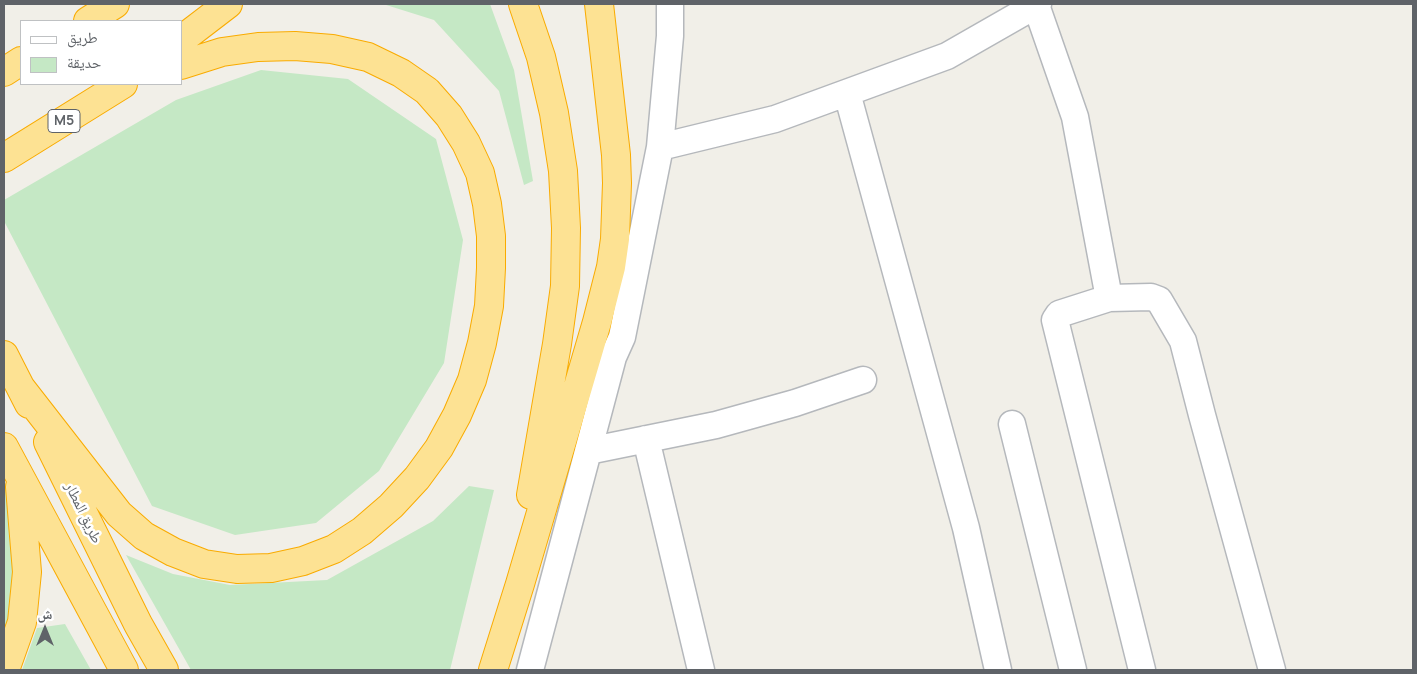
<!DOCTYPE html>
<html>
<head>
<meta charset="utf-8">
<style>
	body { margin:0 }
	#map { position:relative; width:1417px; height:674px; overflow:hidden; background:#f1efe8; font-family:Manrope,"Noto Naskh Arabic",sans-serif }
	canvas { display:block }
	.frame { position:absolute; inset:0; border:5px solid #5f6368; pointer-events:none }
	.legend { position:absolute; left:20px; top:20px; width:162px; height:65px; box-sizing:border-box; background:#fff; border:1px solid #bfc1c3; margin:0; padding:6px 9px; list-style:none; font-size:15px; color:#5f6368 }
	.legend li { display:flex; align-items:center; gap:10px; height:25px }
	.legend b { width:25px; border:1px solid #bfc1c3 }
	.north { position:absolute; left:20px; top:604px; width:50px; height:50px; -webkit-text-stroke:4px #fff; paint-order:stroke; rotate:0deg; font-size:14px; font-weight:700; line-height:20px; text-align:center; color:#5f6368 }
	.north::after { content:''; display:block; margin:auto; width:18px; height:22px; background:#5f6368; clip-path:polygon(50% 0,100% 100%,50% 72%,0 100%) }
</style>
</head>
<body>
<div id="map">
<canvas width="1417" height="674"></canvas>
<div class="frame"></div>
<ul class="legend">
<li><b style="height:6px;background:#fff"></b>طريق</li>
<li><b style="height:14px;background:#c5e8c5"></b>حديقة</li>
</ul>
<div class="north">ش</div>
</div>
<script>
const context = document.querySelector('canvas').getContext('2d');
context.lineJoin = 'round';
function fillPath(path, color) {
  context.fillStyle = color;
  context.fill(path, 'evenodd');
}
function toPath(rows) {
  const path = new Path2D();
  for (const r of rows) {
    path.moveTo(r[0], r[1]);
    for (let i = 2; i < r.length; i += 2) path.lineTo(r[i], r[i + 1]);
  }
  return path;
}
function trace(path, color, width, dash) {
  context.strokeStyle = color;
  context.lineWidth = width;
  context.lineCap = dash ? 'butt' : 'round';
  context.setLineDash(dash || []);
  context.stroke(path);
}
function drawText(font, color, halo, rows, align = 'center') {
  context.font = font + ' Manrope,"Noto Naskh Arabic",sans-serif';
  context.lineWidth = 5;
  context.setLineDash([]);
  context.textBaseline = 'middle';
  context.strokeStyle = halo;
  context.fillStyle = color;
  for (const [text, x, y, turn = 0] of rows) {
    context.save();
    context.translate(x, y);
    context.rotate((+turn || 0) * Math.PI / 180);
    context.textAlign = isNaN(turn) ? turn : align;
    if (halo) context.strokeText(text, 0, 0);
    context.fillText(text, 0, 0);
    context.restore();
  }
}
fillPath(toPath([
	[383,4,490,4,514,70,533,181,524,185,499,91,434,20],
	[261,70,348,79,436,139,463,240,444,363,379,471,316,523,235,535,152,506,4,221,4,200,176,100],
	[4,481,20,511,4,670],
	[469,486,494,490,450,670,191,670,126,555,173,574,230,585,327,580,433,521],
	[65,624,91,670,22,670,37,628]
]), '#c5e8c5');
const minor = toPath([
	[1036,5,1075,117,1109,298,1059,314,1055,320,1142,670],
	[847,93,966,528,998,670],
	[660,147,775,119,947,56,1038,4],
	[1109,298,1151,297,1159,300,1183,341,1202,415,1272,670],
	[582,372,613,357,622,337,660,147,670,36,670,4],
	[1012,424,1073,670],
	[646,439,701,670],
	[588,451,716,425,795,403,863,380],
	[530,670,613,357]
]);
const highway = toPath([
	[523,4,541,57,554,113,563,171,566,228,565,286,557,344,531,495],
	[88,21,115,4],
	[181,40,228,4],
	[4,72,21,61],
	[4,158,123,84],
	[4,355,29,404],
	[21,388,119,514,144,536,173,552,204,564,237,569,271,568,303,561,334,549,362,531,391,506,417,478,439,448,457,415,472,380,482,343,489,306,491,268,491,236,487,204,480,173,466,143,449,116,427,91,401,73,368,57,332,49,295,46,258,47,222,52,181,65],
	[48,442,138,624,164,670],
	[4,447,124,670],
	[5,670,22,622,27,572,20,487],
	[493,670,520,584,597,322,611,267,615,239,617,183,616,155,599,4]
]);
trace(minor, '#b5b8bc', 29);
trace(highway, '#f9ab00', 30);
trace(minor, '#fff', 26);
trace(highway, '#fde293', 28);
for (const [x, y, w] of [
	[64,121,32]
]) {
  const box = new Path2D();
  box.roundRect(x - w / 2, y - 11.5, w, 23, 4);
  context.fillStyle = '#fff';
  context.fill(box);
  trace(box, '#5f6368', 1);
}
drawText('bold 14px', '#5f6368', null, [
	["M5",64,121]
]);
drawText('15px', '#5f6368', '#fff', [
	["طريق المطار",83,513,64]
]);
</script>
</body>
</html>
